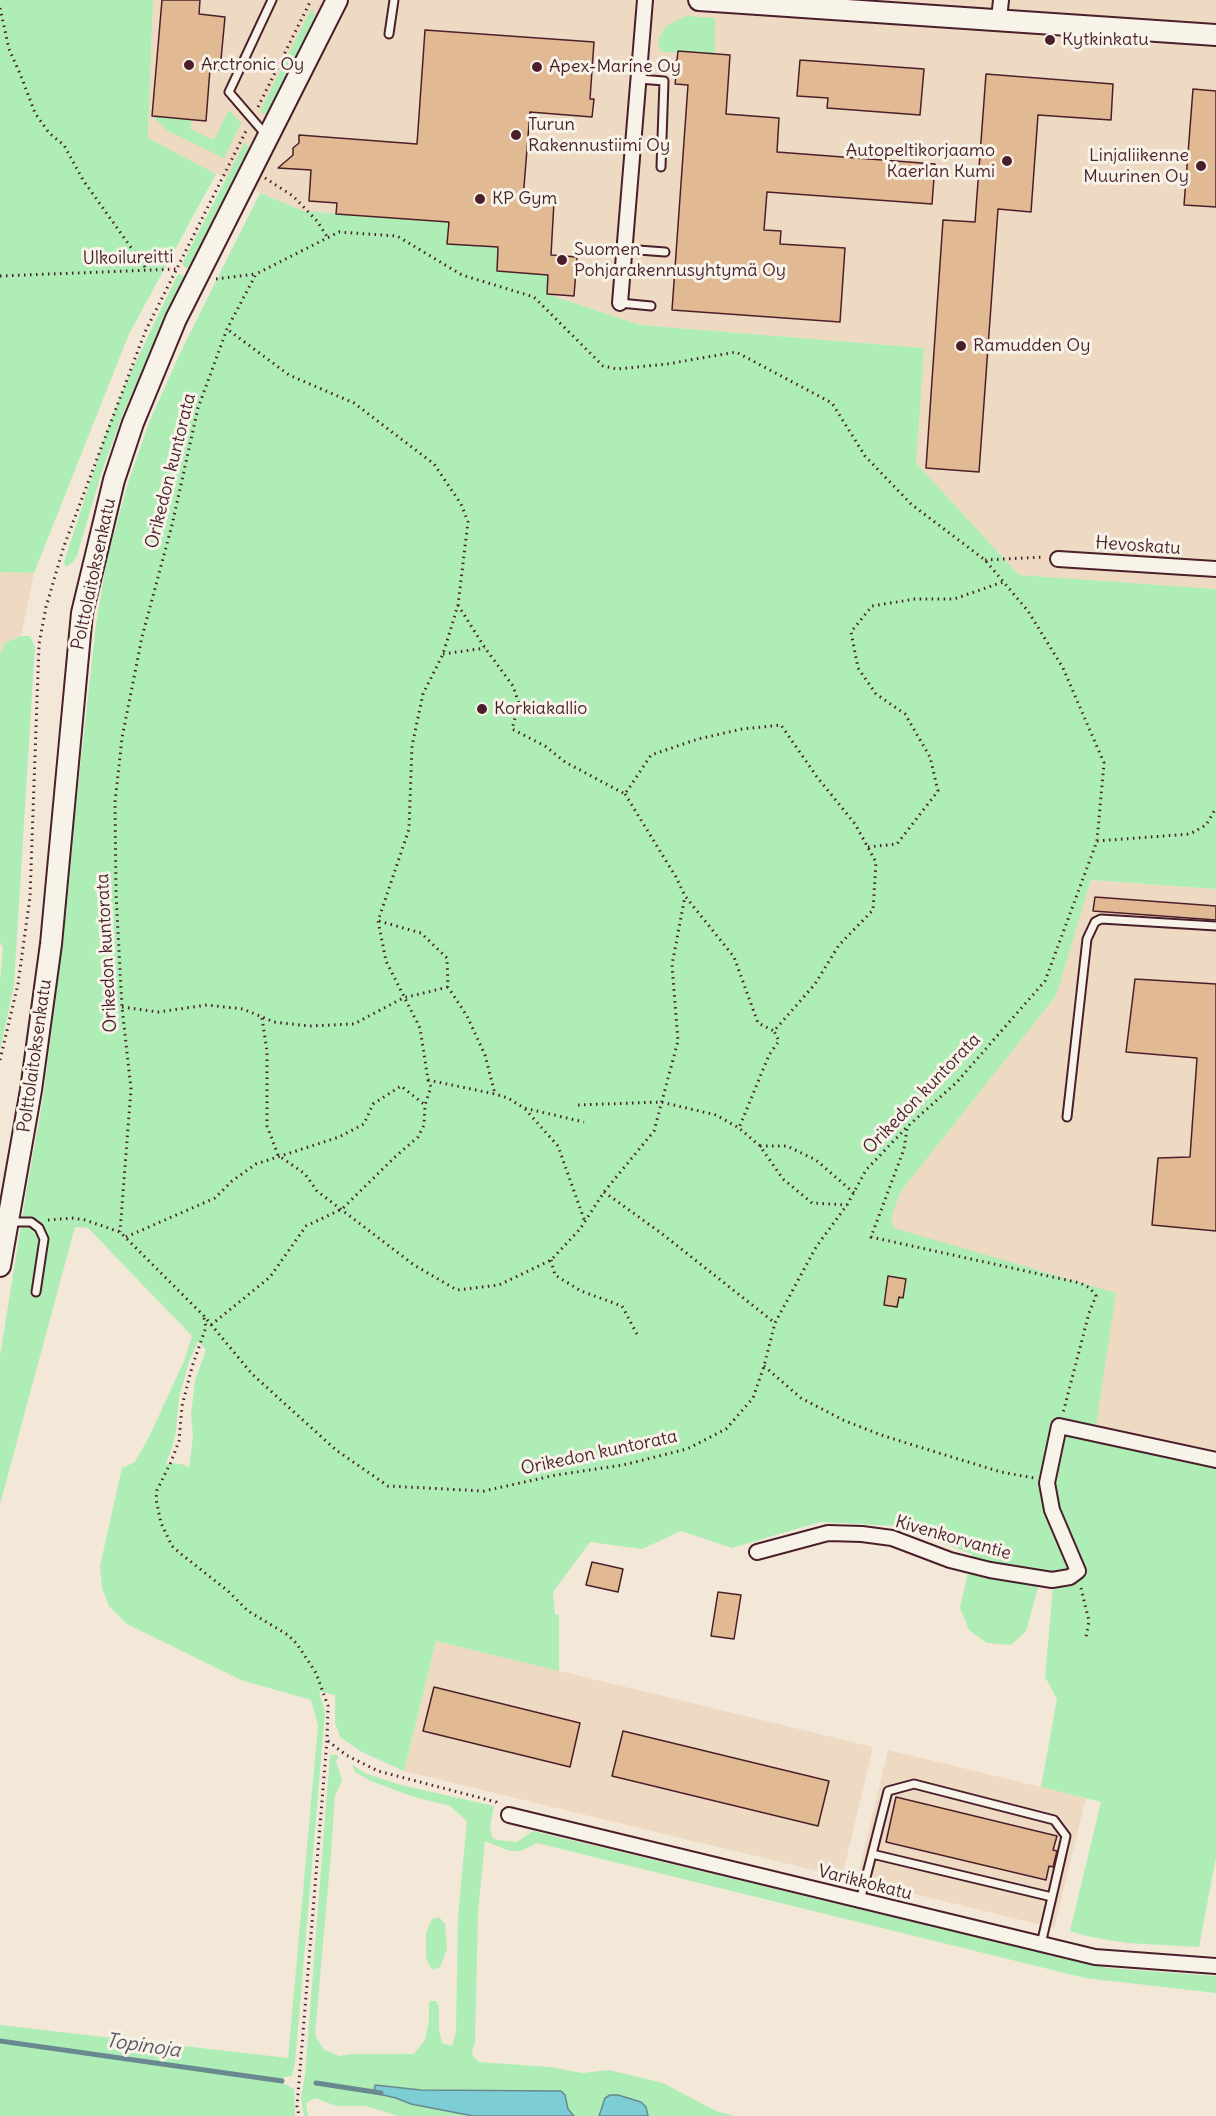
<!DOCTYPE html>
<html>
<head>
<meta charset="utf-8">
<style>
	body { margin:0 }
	canvas { display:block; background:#f3e7d7 }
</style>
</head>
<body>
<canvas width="1216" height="2116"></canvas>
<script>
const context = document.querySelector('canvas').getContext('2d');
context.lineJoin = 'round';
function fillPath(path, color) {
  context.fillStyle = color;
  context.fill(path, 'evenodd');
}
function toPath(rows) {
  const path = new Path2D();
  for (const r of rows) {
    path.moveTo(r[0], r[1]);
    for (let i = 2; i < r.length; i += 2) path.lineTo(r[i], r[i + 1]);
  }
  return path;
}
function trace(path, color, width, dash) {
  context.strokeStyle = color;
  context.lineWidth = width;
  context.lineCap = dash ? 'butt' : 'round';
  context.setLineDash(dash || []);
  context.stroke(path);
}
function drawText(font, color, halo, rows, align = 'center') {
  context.font = font + ' Delius,sans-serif';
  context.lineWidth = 6;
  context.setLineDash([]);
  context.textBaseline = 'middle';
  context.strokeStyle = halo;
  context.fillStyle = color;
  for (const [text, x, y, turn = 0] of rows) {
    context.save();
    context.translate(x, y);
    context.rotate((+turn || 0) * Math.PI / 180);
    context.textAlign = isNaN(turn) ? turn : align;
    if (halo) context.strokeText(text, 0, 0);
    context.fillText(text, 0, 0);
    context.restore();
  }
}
fillPath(toPath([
	[153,0,1216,0,1216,589,1019,575,916,463,923,348,640,325,547,294,548,275,497,271,447,244,448,222,304,211,216,174,148,138],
	[0,572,34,573,21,636,5,643,0,655],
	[1091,880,1216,889,1216,1458,1095,1432,894,1228,891,1218,901,1191,1056,996],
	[436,1641,873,1747,842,1877,404,1771],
	[888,1750,1086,1798,1054,1928,857,1880]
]), '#eed9c2');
fillPath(toPath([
	[0,0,153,0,148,138,216,174,129,334,34,573,0,572],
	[313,10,315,19,268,112,264,114,260,111,310,11],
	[686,16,715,18,715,54,662,52,658,44,660,36,666,26],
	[229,110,241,123,224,158,168,131,152,116,192,120,190,129,214,140],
	[245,142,249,148,190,268,186,268,182,264],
	[260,193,304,211,449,222,447,244,498,247,497,271,548,275,547,294,640,325,924,348,916,463,1019,575,1216,589,1216,889,1091,880,1056,996,901,1191,891,1218,894,1228,1116,1293,1095,1432,1216,1458,1216,1857,1199,1947,1127,1943,1086,1936,1070,1931,1101,1802,1041,1787,1057,1699,1045,1677,1053,1587,1039,1584,1026,1631,1011,1645,987,1643,969,1630,960,1608,972,1554,895,1526,820,1522,732,1548,681,1531,642,1549,590,1542,553,1592,555,1614,559,1615,559,1671,436,1641,404,1771,362,1752,340,1737,335,1723,335,1695,319,1691,325,1712,295,2063,292,2076,284,2077,283,2083,294,2089,295,2116,0,2116,0,2025,288,2058,318,1725,311,1700,241,1680,127,1624,109,1606,102,1588,100,1566,122,1468,135,1462,150,1435,184,1361,192,1336,88,1228,75,1227,0,1504,0,1356,28,1182,44,1093,96,624,107,559,128,483,150,420,182,349],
	[198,1341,206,1350,195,1380,191,1415,193,1436,189,1468,182,1464,166,1463,172,1448,176,1431,179,1398,189,1362],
	[178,274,184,276,184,279,125,409,102,471,77,556,72,563,66,567,64,562,107,430,128,378],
	[21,636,30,636,35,646,14,985,0,1050,0,982,3,948,0,942,0,655,5,643],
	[330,1755,336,1755,339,1757,336,1761,342,1780,335,1796,331,1853,315,2035,324,2050,340,2056,351,2054,414,2054,425,2040,429,2020,429,2004,431,2001,436,2001,439,2007,439,2030,442,2043,452,2046,456,2032,458,1916,467,1821,450,1806,411,1796,371,1781,355,1772,352,1765,367,1774,401,1785,494,1806,490,1827,492,1837,497,1840,517,1842,533,1831,1072,1960,1108,1968,1216,1976,1216,1993,1085,1978,537,1843,521,1851,510,1851,485,1841,478,1912,475,2043,472,2050,473,2056,479,2062,549,2067,583,2073,609,2070,663,2083,716,2111,735,2116,648,2116,646,2107,630,2098,610,2095,605,2099,599,2116,574,2116,568,2109,565,2095,561,2091,421,2090,376,2085,374,2093,396,2098,411,2104,473,2116,398,2116,366,2106,336,2106,315,2098,306,2103,308,2116,304,2116,301,2098,305,2075],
	[439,1917,445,1924,447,1949,440,1967,432,1970,426,1958,426,1933,432,1919]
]), '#aeeeb6');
const water = toPath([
	[375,2085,421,2090,561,2091,565,2095,568,2109,574,2116,473,2116,411,2104,396,2098,374,2093,375,2085],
	[610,2095,618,2095,641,2102,646,2107,648,2116,599,2116,605,2098,610,2095]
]);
fillPath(water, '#7dced4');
trace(water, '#698890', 1.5);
trace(toPath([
	[0,2041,282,2081],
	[316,2083,381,2093]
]), '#698890', 5);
const building = toPath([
	[162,0,200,0,199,14,225,17,220,70,210,69,206,121,152,116,162,0],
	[425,30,594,42,590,99,594,99,592,117,530,112,523,199,554,202,551,255,577,257,574,296,547,294,548,275,497,271,498,247,447,244,449,222,336,214,337,203,309,201,311,170,278,168,293,155,293,148,299,143,299,135,417,144,425,30],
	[678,51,730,55,726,114,779,118,777,152,935,164,932,204,767,192,764,230,781,231,780,244,845,248,840,322,672,310,688,85,675,84,676,76,670,67,677,60,678,51],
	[800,60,924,69,920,115,827,108,828,98,797,96,800,60],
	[986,74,1113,84,1111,120,1038,115,1031,212,998,209,979,472,926,468,943,220,975,222,986,74],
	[1193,89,1216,91,1216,207,1184,205,1193,89],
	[1095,897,1216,906,1216,920,1093,911,1095,897],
	[1135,979,1216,984,1216,1231,1152,1225,1158,1158,1190,1157,1197,1058,1126,1052,1135,979],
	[888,1276,906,1279,903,1298,899,1297,897,1307,884,1305,888,1276],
	[592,1562,623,1569,618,1592,586,1585,592,1562],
	[718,1592,741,1595,734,1639,711,1636,718,1592],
	[434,1687,580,1723,570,1767,423,1731,434,1687],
	[623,1731,829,1781,818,1826,612,1776,623,1731],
	[896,1797,1057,1836,1053,1850,1057,1851,1053,1867,1049,1866,1046,1880,886,1842,896,1797]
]);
fillPath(building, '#e1b992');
trace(building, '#4a1f2b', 1.5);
const lane = toPath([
	[389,34,394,0],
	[639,79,664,81,661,167],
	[266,135,229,92,272,0],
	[625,249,665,252],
	[620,303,651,306],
	[1067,1117,1087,939,1095,922,1101,919,1216,926],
	[9,1222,31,1222,39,1228,44,1239,36,1292],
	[872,1854,888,1791,914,1784,1054,1820,1066,1836,1052,1897],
	[860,1901,872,1854,1052,1897,1041,1944]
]);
const street = toPath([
	[999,19,1001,0],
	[620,303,645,0],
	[1058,559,1216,569],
	[757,1552,828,1533,862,1534,892,1538,950,1560,990,1570,1052,1580,1070,1577,1078,1571,1052,1510,1047,1483,1059,1426,1216,1460],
	[509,1815,1095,1957,1216,1966]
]);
const secondary = toPath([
	[699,0,1216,35],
	[0,1266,31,1090,51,944,82,613,114,480,133,423,176,319,337,0]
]);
trace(lane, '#4a1f2b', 11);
trace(street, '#4a1f2b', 18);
trace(secondary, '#4a1f2b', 24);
trace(toPath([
	[0,8,9,49,21,76,35,113,49,133,64,145,83,180,147,270],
	[258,107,311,0],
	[265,178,293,196,317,221,328,238],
	[0,276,178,269],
	[216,279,256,274],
	[985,560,1043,557],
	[458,605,485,648,513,686,519,704,512,729,545,746,565,762,625,794,651,755,698,739,742,729,781,725,817,777,855,824,876,862,873,910,839,945,815,984,774,1031,779,1041,769,1055,739,1128],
	[443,654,485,648],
	[625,794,676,877,685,896,734,957,758,1023,774,1031],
	[1097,841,1190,834,1206,825,1216,808],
	[868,847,897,844,938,791,930,757,905,714,876,694,858,668,851,632,872,606,915,599,954,599,1003,582],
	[379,921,421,933,447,958,448,987,467,1016,485,1055,495,1094],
	[122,1007,158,1012,207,1005,243,1009,274,1022,309,1026,354,1024,403,998,448,987],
	[262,1018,267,1051,267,1126,278,1155,305,1174,317,1191,414,1265,457,1290,499,1285,551,1260,580,1229,604,1192,654,1131,678,1041,672,965,685,896],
	[0,1060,18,984,30,897,39,644,46,607,64,546,145,332,247,129],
	[428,1080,495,1094,508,1098,524,1108,584,1122],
	[578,1105,661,1102,716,1115,739,1128,760,1146,783,1179,812,1203,847,1205],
	[525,1109,558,1146,585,1222],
	[907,1129,904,1149,871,1237,1080,1283,1090,1288,1096,1296,1089,1313,1063,1413],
	[760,1146,787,1146,816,1160,854,1193],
	[604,1192,661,1233,775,1323],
	[48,1220,72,1218,85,1220,120,1232,204,1316,252,1374,336,1450,388,1486,484,1491,556,1475,623,1465,687,1449,726,1429,753,1398,764,1366,775,1323,816,1247,847,1205,866,1170,907,1127,956,1083,1045,981,1097,841,1104,763,1063,668,1028,611,985,560,911,504,865,456,832,403,736,352,667,364,617,369,603,366,534,297,462,275,397,236,339,232,256,274,227,329,198,408,172,525,142,637,122,738,115,802,116,894,122,1007,131,1089,120,1232],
	[126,1237,215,1198,232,1181,256,1164,339,1137,364,1124,373,1104,401,1086,425,1105],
	[551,1260,555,1275,581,1291,622,1306,638,1336],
	[204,1318,206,1327,192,1367,182,1406,179,1441,171,1462,157,1490,156,1499,161,1523,172,1546,181,1554,228,1591,248,1611,288,1635,297,1644,316,1673,328,1706,327,1740,297,2106,299,2116],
	[211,1325,270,1277,306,1226,342,1209,395,1157,418,1137,424,1125,425,1105,431,1087,428,1080,420,1028,386,961,378,921,409,829,412,746,423,694,443,654,458,605,468,522,461,504,434,464,354,403,289,375,227,329],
	[764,1366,801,1398,843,1420,881,1435,942,1454,1001,1472,1034,1478],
	[1081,1588,1089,1621,1086,1637],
	[328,1741,346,1755,378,1771,496,1802,499,1806]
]), '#4a1f2b', 3, [1.5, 4.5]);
trace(lane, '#f7f3e8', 7);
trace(street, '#f7f3e8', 14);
trace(secondary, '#f7f3e8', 20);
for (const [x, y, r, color] of [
	[1050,40,6,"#4a1f2b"],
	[189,65,6,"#4a1f2b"],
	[537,67,6,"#4a1f2b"],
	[516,135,6,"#4a1f2b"],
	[1007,161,6,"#4a1f2b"],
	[1201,166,6,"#4a1f2b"],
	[480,199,6,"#4a1f2b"],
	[562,260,6,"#4a1f2b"],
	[961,346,6,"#4a1f2b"],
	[482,709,6,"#4a1f2b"]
]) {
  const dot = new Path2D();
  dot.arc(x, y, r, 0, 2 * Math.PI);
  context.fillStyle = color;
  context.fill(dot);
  trace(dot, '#f7f3e8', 2);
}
drawText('18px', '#4a1f2b', '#f7f3e8', [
	["Kytkinkatu",1062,40],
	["Arctronic Oy",201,65],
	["Apex-Marine Oy",549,67],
	["Turun",528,125],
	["Rakennustiimi Oy",528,146],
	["Autopeltikorjaamo",995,151,"right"],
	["Kaerlan Kumi",995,172,"right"],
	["Linjaliikenne",1189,156,"right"],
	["Muurinen Oy",1189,177,"right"],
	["KP Gym",492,199],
	["Suomen",574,250],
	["Pohjarakennusyhtymä Oy",574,271],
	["Ramudden Oy",973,346],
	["Korkiakallio",494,709]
], 'left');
drawText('18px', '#4a1f2b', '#f7f3e8', [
	["Ulkoilureitti",128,258,-1],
	["Orikedon kuntorata",171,471,-76],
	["Hevoskatu",1138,546,4],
	["Polttolaitoksenkatu",94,574,-78],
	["Orikedon kuntorata",107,953,-93],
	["Polttolaitoksenkatu",35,1056,-82],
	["Orikedon kuntorata",922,1094,-46],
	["Orikedon kuntorata",599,1453,-12],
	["Kivenkorvantie",953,1538,16],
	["Varikkokatu",865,1883,14]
]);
drawText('italic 20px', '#59545e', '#f7f3e8', [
	["Topinoja",143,2046,8]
]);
</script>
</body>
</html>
